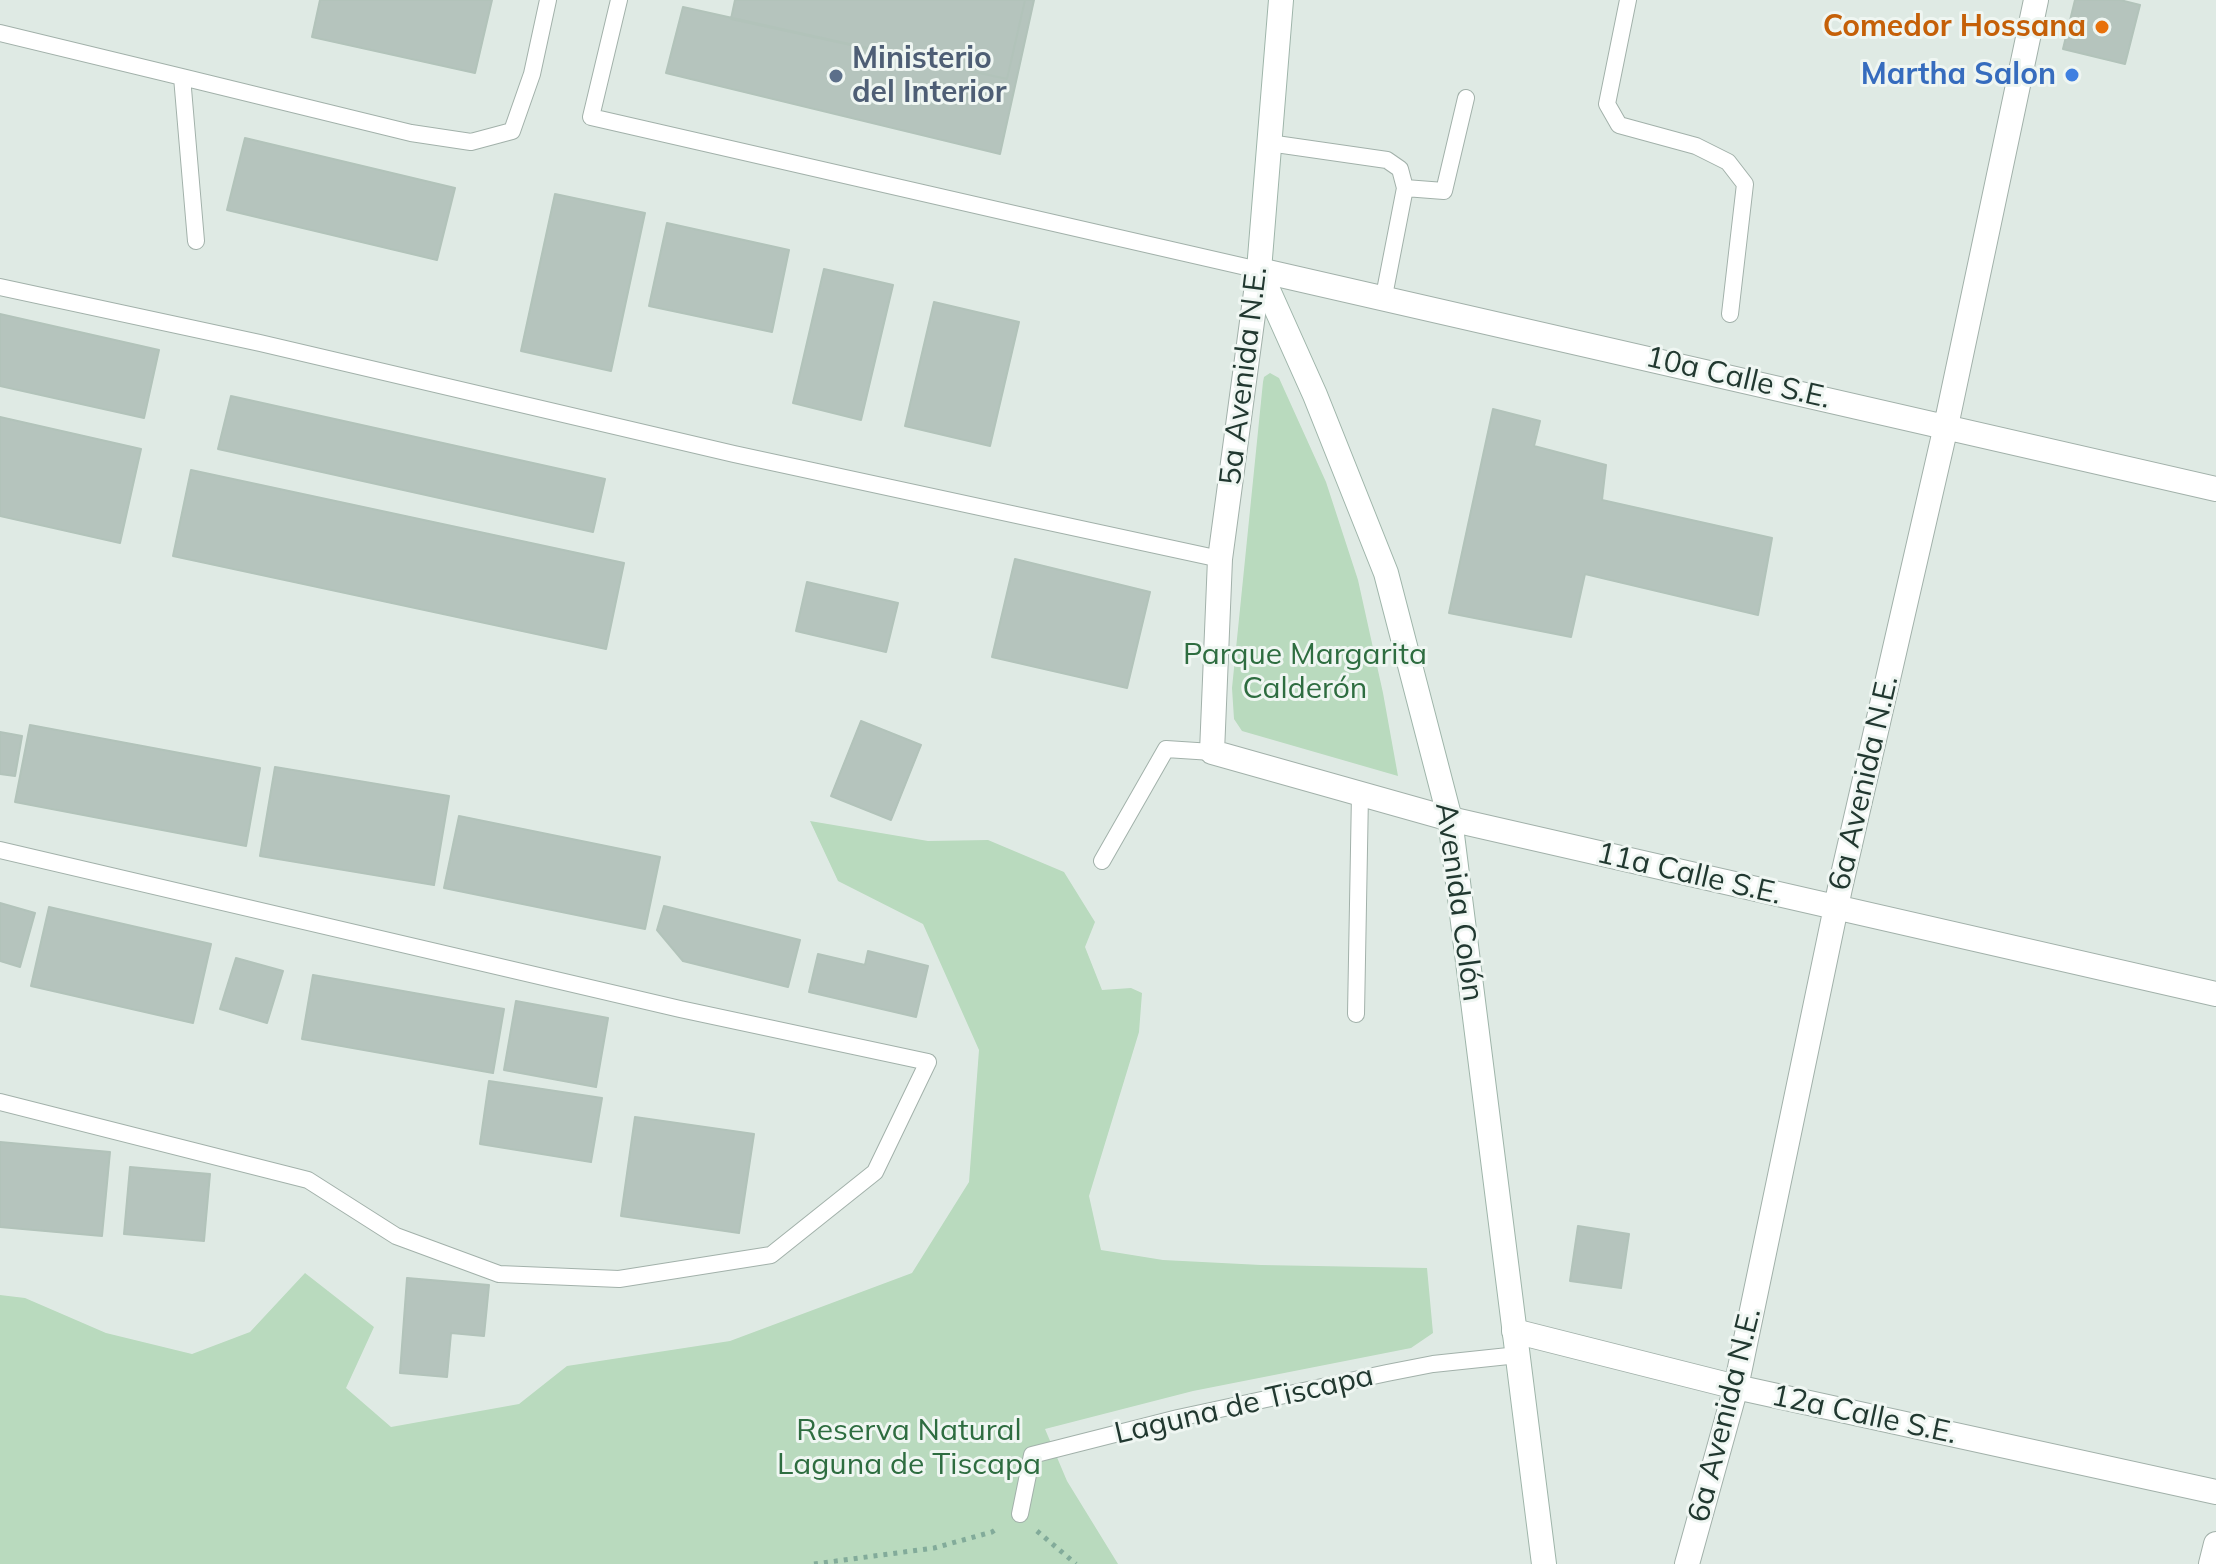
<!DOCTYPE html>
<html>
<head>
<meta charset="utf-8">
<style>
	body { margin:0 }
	canvas { display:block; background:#dfeae4 }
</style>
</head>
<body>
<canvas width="2216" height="1564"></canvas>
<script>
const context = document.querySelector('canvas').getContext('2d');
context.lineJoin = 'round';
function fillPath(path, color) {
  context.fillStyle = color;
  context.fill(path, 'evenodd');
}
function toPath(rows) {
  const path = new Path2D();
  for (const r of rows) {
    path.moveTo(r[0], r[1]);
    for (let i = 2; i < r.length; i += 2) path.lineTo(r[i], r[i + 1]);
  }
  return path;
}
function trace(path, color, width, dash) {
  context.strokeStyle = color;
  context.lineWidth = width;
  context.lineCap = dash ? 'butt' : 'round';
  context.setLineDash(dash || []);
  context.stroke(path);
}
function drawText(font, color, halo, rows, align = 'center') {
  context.font = font + ' Mulish,sans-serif';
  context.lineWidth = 6;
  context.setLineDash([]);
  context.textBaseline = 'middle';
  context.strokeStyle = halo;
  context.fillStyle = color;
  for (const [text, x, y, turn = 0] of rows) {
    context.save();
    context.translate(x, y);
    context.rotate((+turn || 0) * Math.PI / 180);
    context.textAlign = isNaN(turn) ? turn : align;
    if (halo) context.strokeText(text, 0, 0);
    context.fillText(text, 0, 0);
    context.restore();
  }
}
fillPath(toPath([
	[1270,373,1279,378,1326,482,1358,580,1383,693,1398,776,1242,731,1234,719,1232,688,1263,382,1264,377],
	[810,821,928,841,988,840,1064,872,1095,922,1085,947,1102,990,1131,988,1142,993,1139,1032,1089,1196,1101,1250,1163,1260,1261,1265,1427,1268,1433,1333,1411,1348,1193,1391,1045,1429,1067,1481,1118,1564,0,1564,0,1295,25,1298,106,1333,192,1354,250,1332,305,1273,374,1327,346,1388,391,1427,519,1404,567,1366,730,1341,912,1273,969,1182,979,1050,923,924,838,881]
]), '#b9dabe');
const building = toPath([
	[320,0,492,0,475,73,312,37,320,0],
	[735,0,1025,0,1007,79,731,19,735,0],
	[1025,0,1034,0,1000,154,666,73,683,7,1007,79,1025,0],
	[2075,0,2120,0,2140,5,2125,64,2063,49,2075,0],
	[245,138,455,188,437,260,227,210,245,138],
	[555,194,645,213,611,371,521,351,555,194],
	[667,223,789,250,772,332,649,306,667,223],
	[824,269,893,285,861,420,793,403,824,269],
	[934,302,1019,322,990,446,905,426,934,302],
	[0,314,159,350,144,418,0,386,0,314],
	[231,396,605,479,593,532,218,449,231,396],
	[1493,409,1540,421,1534,446,1606,465,1602,500,1772,538,1758,615,1585,574,1571,637,1449,613,1493,409],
	[0,417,141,449,120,543,0,516,0,417],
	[191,470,624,563,606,649,173,556,191,470],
	[1015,559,1150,592,1127,688,992,657,1015,559],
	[807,582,898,603,886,652,796,631,807,582],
	[861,721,921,745,891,820,831,796,861,721],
	[30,725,260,768,246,846,15,802,30,725],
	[0,732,22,736,15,776,0,774,0,732],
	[275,767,449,796,434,885,260,856,275,767],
	[459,816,660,857,645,929,444,888,459,816],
	[0,903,35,913,20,967,0,961,0,903],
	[664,906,800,940,788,987,683,961,657,930,664,906],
	[49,907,211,944,193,1023,31,986,49,907],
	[868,951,928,966,916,1017,809,992,818,954,865,965,868,951],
	[236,958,283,971,267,1023,220,1009,236,958],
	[313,975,504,1009,493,1073,302,1039,313,975],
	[516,1001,608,1018,596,1087,504,1070,516,1001],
	[489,1081,602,1098,591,1162,480,1144,489,1081],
	[635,1117,754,1134,739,1233,621,1216,635,1117],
	[0,1142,110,1152,102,1236,0,1227,0,1142],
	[130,1167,210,1174,204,1241,124,1234,130,1167],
	[1578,1226,1629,1234,1621,1288,1570,1281,1578,1226],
	[407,1278,489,1285,484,1336,451,1333,447,1377,400,1373,407,1278]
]);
fillPath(building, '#b5c4bd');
trace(building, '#b2c3ba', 2);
const lane = toPath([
	[619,0,591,117,1259,270],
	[1628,0,1607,104,1619,125,1696,146,1728,162,1745,184,1730,314],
	[0,33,182,77,196,241],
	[182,77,411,133,471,142,512,131,532,74,548,0],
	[1269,143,1387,160,1400,169,1405,188,1384,296],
	[1405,188,1444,191,1466,98],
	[0,287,260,343,734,454,1220,559],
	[0,850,680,1009,928,1062,875,1172,771,1255,619,1279,499,1274,396,1236,308,1180,0,1102],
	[1102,861,1166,749,1212,752],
	[1356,1014,1360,794],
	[1020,1514,1032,1455,1178,1418,1387,1373,1433,1364,1518,1355]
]);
const street = toPath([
	[2216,489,1259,270,1220,559,1212,752,1450,819,2216,994],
	[1514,1331,1736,1387,2216,1492],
	[1687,1564,1736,1387,1840,888,1946,426,2036,0],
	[2211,1564,2216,1544]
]);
const secondary = toPath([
	[1281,0,1259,270,1315,395,1386,573,1450,819,1544,1564]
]);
trace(lane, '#a2b1aa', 18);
trace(street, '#a2b1aa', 26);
trace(secondary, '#9fb5aa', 26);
trace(toPath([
	[1037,1531,1076,1564],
	[814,1564,934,1548,992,1532,998,1528]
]), '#82ab9a', 5, [4, 6]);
trace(lane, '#fff', 16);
trace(street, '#fff', 24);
trace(secondary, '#fff', 24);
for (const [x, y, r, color] of [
	[2102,27,8,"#e8710a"],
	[2072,75,8,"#3f7fe0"],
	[836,76,8,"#5c6f8a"]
]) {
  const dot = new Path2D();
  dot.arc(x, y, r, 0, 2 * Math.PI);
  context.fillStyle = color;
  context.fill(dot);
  trace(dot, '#eff6f2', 3);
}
drawText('bold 30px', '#c56008', '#eff6f2', [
	["Comedor Hossana",2086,27]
], 'right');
drawText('bold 30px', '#4e5e75', '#eff6f2', [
	["Ministerio",852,59],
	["del Interior",852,93]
], 'left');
drawText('bold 30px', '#366cbe', '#eff6f2', [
	["Martha Salon",2056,75]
], 'right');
drawText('30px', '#213830', '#eff6f2', [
	["5a Avenida N.E.",1244,376,-83],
	["10a Calle S.E.",1738,378,13],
	["6a Avenida N.E.",1864,783,-77],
	["11a Calle S.E.",1689,874,13],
	["Avenida Colón",1459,902,82],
	["Laguna de Tiscapa",1244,1405,-13],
	["6a Avenida N.E.",1725,1415,-76],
	["12a Calle S.E.",1864,1415,12]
]);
drawText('30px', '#2e6d40', '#eff6f2', [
	["Parque Margarita",1305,655],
	["Calderón",1305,689],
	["Reserva Natural",909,1431],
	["Laguna de Tiscapa",909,1465]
]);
</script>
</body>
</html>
